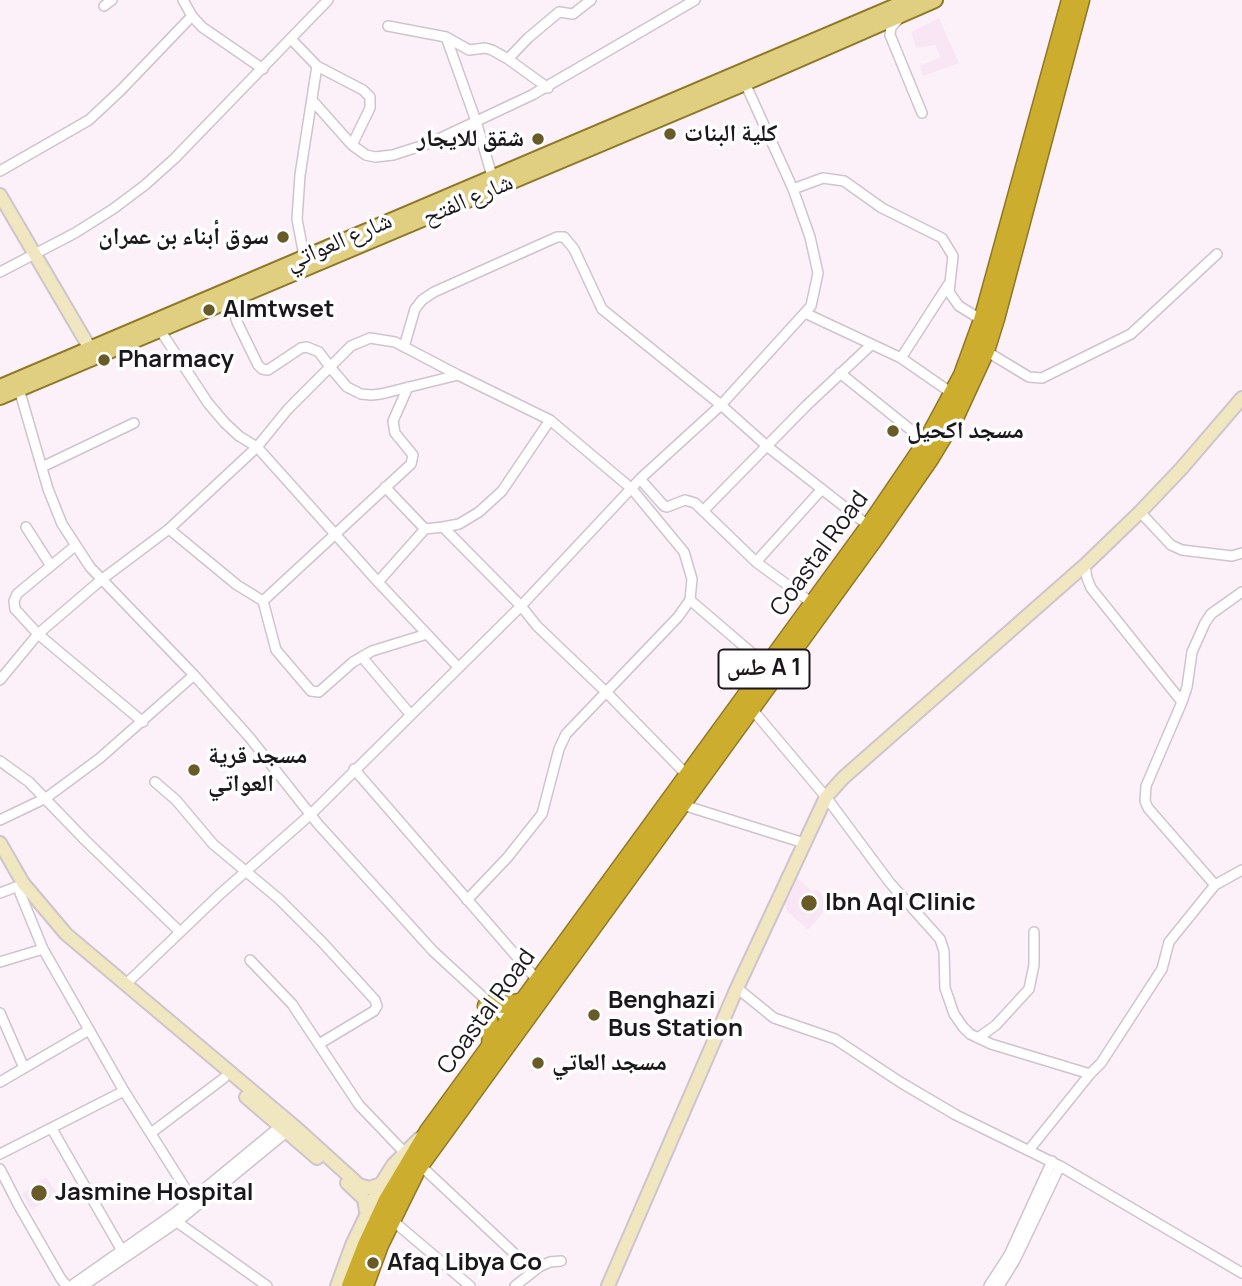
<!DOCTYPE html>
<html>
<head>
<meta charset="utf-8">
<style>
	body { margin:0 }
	canvas { display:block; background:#fcf1f9 }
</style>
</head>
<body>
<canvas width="1242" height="1286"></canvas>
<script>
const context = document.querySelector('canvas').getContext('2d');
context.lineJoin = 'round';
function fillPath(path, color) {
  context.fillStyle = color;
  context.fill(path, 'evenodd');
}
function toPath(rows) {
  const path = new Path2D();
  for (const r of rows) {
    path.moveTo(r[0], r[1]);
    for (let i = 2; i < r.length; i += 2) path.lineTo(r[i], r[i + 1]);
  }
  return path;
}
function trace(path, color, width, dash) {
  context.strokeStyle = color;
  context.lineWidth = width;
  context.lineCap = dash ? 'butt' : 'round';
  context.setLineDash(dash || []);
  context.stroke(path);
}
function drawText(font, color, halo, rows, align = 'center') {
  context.font = font + ' Manrope,"Noto Naskh Arabic",sans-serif';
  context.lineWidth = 7;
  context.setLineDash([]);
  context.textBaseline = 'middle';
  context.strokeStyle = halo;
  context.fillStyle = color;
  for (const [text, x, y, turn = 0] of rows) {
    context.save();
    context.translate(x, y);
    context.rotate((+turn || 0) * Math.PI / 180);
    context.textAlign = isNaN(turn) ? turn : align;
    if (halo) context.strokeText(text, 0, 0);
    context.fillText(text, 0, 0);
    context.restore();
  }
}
fillPath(toPath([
	[939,18,959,63,923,76,920,66,941,57,935,45,916,48,911,32],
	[797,878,813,892,816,889,825,898,828,894,835,900,808,930,788,912,785,905],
	[46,1177,57,1193,32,1210,22,1194]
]), '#f8e6f4');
const street = toPath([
	[183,0,192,16,202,27,263,69],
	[104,6,112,0],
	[897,21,891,27,890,35,922,113],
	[388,26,446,37,469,50,485,48,492,50,508,59,548,88],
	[446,37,476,121,492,176],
	[291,39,317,66,363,90,370,97,370,108,352,145,366,155,375,157,393,155,430,143,532,95,695,0],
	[508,59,528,38,559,12,573,14,591,0],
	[312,100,352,145],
	[0,171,89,120,121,90,192,16],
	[793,189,823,178,844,181,882,208,942,238,953,256,949,292,959,306,982,320],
	[304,256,297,219,300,175,317,66],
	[0,272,75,233,113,209,145,185,174,159,328,0],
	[229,296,237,322,258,365,262,369,268,370,301,348,307,347,319,352,330,367,351,346,370,338,395,342,458,375],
	[805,313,901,358,953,394],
	[160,330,208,403,225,423,239,436,257,447,378,582,458,667],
	[404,347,415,309,422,300,434,292,557,237,564,237,574,249,602,309,721,405,768,447,869,526],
	[986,351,1029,377,1042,378,1131,334,1217,254],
	[901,358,948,285],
	[840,373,926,442],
	[19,389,48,489,62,524,90,567,194,675,250,738,318,824,433,951,509,1021],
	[42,467,134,423],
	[640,479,664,506,667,507,685,500,695,503,756,562,812,603],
	[385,487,425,529,443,527,521,606,537,626,606,692,687,775],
	[704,510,807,405,871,345],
	[1140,512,1171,545,1182,550,1232,556,1242,553],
	[26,527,51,566],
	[443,527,459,524,479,512,502,491,550,420],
	[169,529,237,585,263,601,276,650,311,691,319,692,353,662,372,651,427,634],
	[75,546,17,594,14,601,15,609,38,634,143,722],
	[756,562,822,489],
	[378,582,425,529],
	[690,600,767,666],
	[263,601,411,464,413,455,395,433,393,421,408,387],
	[362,657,410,714],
	[0,680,38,634,101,580,169,529,257,447,288,409,330,367,347,387,361,394,371,395,381,394,458,375,550,420,632,489,684,552,692,579,690,600,678,617,566,734,559,749,542,814,507,858,467,900],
	[1182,702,1187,687,1192,652,1205,623,1211,614,1242,592],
	[751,708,826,797,890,883,940,939,944,951,945,988,954,1014,963,1027,970,1034,991,1044,1090,1074],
	[0,761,29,782,85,840,180,932],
	[354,769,538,981],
	[155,782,176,800,213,844,279,899,323,943,375,1000,377,1006,374,1011,319,1044],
	[683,805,804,843],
	[0,820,46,798,100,758,194,675],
	[1215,885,1242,870],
	[0,893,16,887],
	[20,893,43,949,124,1091,192,1199],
	[250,960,292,1004,359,1105,404,1152],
	[0,962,43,949],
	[126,984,219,895,311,814,521,606,640,479,721,405,811,306,818,273,810,237,793,189,745,83],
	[737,988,774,1018,835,1039,900,1082,956,1115,1060,1166,1242,1273],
	[0,1013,24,1068],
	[978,1038,996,1025,1029,989,1034,965,1034,932],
	[0,1082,89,1030],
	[52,1129,121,1249],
	[151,1133,224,1078],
	[1029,1150,1090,1074,1101,1063,1162,969,1169,942,1215,885,1148,808,1145,801,1146,786,1182,702,1091,588,1087,578,1085,565],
	[0,1154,124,1091],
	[420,1165,533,1271],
	[0,1169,19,1206,61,1279,67,1286],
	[392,1220,470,1286],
	[177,1222,267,1286],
	[71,1286,175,1213,283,1124],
	[83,1286,177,1222,290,1129],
	[515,1286,539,1267,550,1262,561,1261],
	[989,1286,1009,1255,1052,1161],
	[999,1286,1015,1260,1060,1166]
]);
const secondary = toPath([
	[0,195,95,357],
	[0,843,23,883,66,934,294,1126,359,1185,369,1188,381,1184],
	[246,1097,317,1158],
	[347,1183,364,1199,366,1211],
	[337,1286,352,1245,381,1184,393,1165,420,1138],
	[608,1286,737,988,826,797,843,778,1085,565,1140,512,1181,469,1242,398]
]);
const primary = toPath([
	[0,387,910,0],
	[0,397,745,83,935,0]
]);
const highway = toPath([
	[492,1004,504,1005,523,1001],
	[486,1006,491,1029,490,1047],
	[350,1286,366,1245,387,1200,428,1131,869,526,926,442,962,375,982,320,1070,0],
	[365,1286,380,1245,417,1170,876,537,930,459,956,416,986,351,996,319,1081,0]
]);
trace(street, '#cfc4cd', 12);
trace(secondary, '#cfc4cd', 16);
trace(primary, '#8e7826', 18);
trace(highway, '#8e7826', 19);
trace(street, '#fff', 9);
trace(secondary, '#f0e6c0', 12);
trace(primary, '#e0ce81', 14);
trace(highway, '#ccad2d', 16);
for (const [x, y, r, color] of [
	[670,134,7,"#685b28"],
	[538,139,7,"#685b28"],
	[283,237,7,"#685b28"],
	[209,310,7,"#685b28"],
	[104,360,7,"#685b28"],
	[893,431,7,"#685b28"],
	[194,770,7,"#685b28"],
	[809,903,9,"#685b28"],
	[594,1015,7,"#685b28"],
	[538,1063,7,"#685b28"],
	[39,1193,9,"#685b28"],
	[373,1263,7,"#685b28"]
]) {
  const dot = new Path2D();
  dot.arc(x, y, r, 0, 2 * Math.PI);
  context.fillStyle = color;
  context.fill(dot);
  trace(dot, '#fff', 2.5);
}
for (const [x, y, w] of [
	[764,669,91]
]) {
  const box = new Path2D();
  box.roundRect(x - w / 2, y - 19.5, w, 39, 5);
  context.fillStyle = '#fff';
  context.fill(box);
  trace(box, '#1b171a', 2);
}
drawText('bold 23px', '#1b171a', null, [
	["طس A 1",764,669]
]);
drawText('bold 24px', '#1b171a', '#fff', [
	["كلية البنات",684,134],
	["شقق للايجار",524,139,"right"],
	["سوق أبناء بن عمران",269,237,"right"],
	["Almtwset",223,310],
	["Pharmacy",118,360],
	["مسجد اكحيل",907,431],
	["مسجد قرية",208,756],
	["العواتي",208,784],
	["Ibn Aql Clinic",825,903],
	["Benghazi",608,1001],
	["Bus Station",608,1029],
	["مسجد العاتي",552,1063],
	["Jasmine Hospital",55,1193],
	["Afaq Libya Co",387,1263]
], 'left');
drawText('24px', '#1b171a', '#fff', [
	["شارع الفتح",468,200,-23],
	["شارع العواتي",339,242,-23],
	["Coastal Road",820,554,-54],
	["Coastal Road",487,1012,-54]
]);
</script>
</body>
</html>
